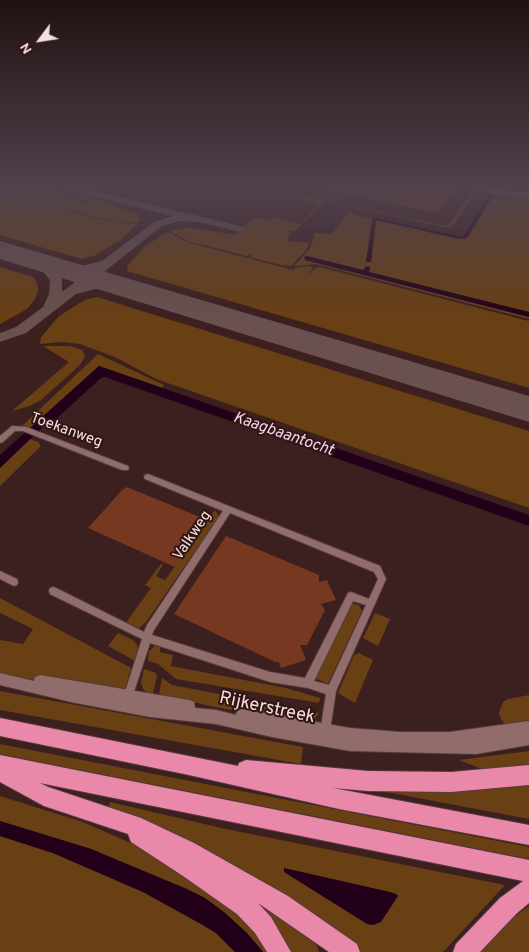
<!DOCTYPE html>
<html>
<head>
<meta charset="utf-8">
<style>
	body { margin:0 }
	#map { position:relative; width:529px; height:952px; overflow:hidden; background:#3c1f1f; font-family:Overpass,sans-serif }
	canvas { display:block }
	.north { position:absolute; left:15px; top:15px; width:50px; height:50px; -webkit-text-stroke:4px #311515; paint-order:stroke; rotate:239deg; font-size:14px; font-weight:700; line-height:20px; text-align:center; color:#f5e0df }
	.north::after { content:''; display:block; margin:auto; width:18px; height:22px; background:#f5e0df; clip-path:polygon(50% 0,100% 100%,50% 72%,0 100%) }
</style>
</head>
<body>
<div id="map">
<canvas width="529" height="952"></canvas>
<div class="north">N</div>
</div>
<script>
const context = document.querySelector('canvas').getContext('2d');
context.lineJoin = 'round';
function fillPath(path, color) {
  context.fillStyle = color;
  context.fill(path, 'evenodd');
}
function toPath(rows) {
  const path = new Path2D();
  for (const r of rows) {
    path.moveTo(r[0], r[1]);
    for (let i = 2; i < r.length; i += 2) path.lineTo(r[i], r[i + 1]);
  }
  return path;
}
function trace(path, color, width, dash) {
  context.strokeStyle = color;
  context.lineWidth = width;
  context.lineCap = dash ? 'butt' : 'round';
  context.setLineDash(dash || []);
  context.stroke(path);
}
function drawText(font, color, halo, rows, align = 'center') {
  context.font = font + ' Overpass,sans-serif';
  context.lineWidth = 4;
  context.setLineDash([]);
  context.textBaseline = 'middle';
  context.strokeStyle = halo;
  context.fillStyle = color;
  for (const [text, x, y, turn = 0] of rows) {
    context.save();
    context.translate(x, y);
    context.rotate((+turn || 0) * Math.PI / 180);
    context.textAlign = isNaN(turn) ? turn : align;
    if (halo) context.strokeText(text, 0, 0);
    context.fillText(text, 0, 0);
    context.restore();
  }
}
fillPath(toPath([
	[0,186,20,186,87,203,93,203,28,186,42,186,99,200,137,214,140,220,138,223,111,221,0,192],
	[470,186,477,186,478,189,453,226,448,228,325,201,295,231,290,231,287,241,309,243,306,250,291,266,281,265,250,257,251,256,249,254,247,256,207,246,210,242,206,246,190,242,170,231,187,227,235,235,255,217,269,220,273,217,300,224,319,204,293,198,297,194,446,226,449,224,469,195],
	[0,193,107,221,137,224,122,239,96,255,82,259,0,235],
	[494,194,529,197,529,312,369,272,370,267,363,270,307,256,305,260,529,317,529,319,316,264,294,266,310,249,315,233,332,234,350,211,353,214,372,219,366,261,371,262,376,220,459,239,468,237],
	[168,232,189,243,293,270,295,268,309,266,313,268,307,276,317,267,323,268,529,321,529,388,127,271,128,265,145,246],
	[0,267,33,277,37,283,38,290,35,299,27,309,0,324],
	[97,297,529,431,529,508,156,379,117,358,80,344,62,342,40,344,41,337,59,316,85,300],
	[43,346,70,346,82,350,85,356,80,365,41,400,30,406,12,411,69,362],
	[98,354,164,385,162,388,99,366,29,429,22,426],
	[30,439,38,442,41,446,0,486,0,468],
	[215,510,219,517,146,622,139,628,125,624,151,588,145,585,161,564,163,565,156,576,165,580],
	[0,598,131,668,125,689,123,692,110,693,0,674,0,640,23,644,33,629,0,613],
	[350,603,359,605,362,611,328,684,315,678],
	[375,613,390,619,378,646,363,638],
	[118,633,133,640,137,645,138,649,135,661,108,646],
	[155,646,160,647,160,652,173,655,171,666,286,688,320,698,319,703,176,679,158,664,148,661,149,651],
	[359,653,373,660,355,703,338,693,354,655],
	[144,669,156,673,157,676,152,698,143,689,141,682],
	[162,678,172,685,319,713,311,724,215,707,159,694],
	[0,691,303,747,301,764,0,710],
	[529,695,529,726,506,725,501,719,499,713,503,702,508,699],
	[0,744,529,847,529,859,0,754],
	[529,751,529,764,484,770,459,760],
	[529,781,529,819,376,790],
	[0,796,83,822,135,845,185,872,219,893,275,952,263,952,247,933,205,898,91,849,0,821],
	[110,802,226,829,505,885,443,952,361,952,282,899,108,808],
	[0,836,53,853,143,892,201,924,216,933,235,952,0,952],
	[529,906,529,952,480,952,510,920],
	[264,907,316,944,319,952,283,952,260,916]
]), '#693f14');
fillPath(toPath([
	[489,194,494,194,466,239,459,239,376,220,371,262,366,262,373,217,463,237],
	[307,256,363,270,366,266,370,267,369,272,529,312,529,317,305,260,304,257],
	[99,366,529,515,529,526,105,377,101,378,56,419,50,420,0,468,0,455],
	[0,821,91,849,187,889,205,898,224,912,247,933,263,952,235,952,216,933,201,924,143,892,53,853,0,836],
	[284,868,390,892,396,894,398,896,381,922,373,925,367,924,284,872]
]), '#22001a');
fillPath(toPath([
	[60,186,76,186,244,227,246,229,240,232,199,222,179,221,162,226,90,283,118,282,124,286,123,289,96,289,76,294,26,333,0,342,0,333,16,327,43,307,49,294,50,280,42,271,26,263,24,260,26,257,34,257,50,265,55,263,81,266,102,261,154,222,173,216,61,188,60,186],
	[55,271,81,274,88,272,62,292,62,279,55,271]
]), '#6a504f');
fillPath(toPath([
	[0,241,529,396,529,422,0,259,0,241]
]), '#6a504f');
fillPath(toPath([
	[321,186,457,186,438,213,340,193,321,188],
	[127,487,207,520,175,567,88,528,122,490],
	[226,536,319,575,319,582,327,580,336,600,321,604,325,610,307,645,300,645,306,660,281,668,279,662,275,662,174,614]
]), '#763820');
const minor = toPath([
	[12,426,26,427,128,466,129,468,128,470,122,470,23,431,15,431,3,442,0,443,0,436,12,426],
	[148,474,380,566,386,579,336,691,329,737,325,738,321,737,320,733,326,694,308,688,270,682,150,643,131,701,128,703,125,701,123,698,142,639,50,594,49,591,50,588,53,587,56,588,144,632,147,625,223,511,145,479,144,477,145,475,148,474],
	[230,513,374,572,378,579,369,599,351,592,348,593,305,678,270,672,152,635,154,630,230,513],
	[353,601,366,605,329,685,314,681,353,601],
	[0,571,17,579,18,582,17,585,14,586,0,579,0,571]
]);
const tertiary = toPath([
	[477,186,484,186,492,189,529,193,529,197,491,193,477,186],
	[0,673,34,681,35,677,40,675,189,700,194,702,195,708,216,710,236,715,237,711,242,709,350,728,400,732,450,732,529,721,529,745,476,754,350,751,272,737,216,724,150,717,71,702,0,685,0,673]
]);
const motorway = toPath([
	[0,718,238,766,239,763,246,760,368,771,451,772,529,765,529,785,451,792,368,791,333,788,529,825,529,845,339,809,189,775,0,736,0,718],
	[0,755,529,860,529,903,516,914,480,952,453,952,456,944,500,898,523,881,40,783,48,787,141,818,194,843,288,896,357,944,360,952,329,952,258,903,271,917,291,952,267,952,255,933,237,914,183,876,131,842,128,834,44,806,0,782,0,755]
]);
trace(minor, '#543c3c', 2);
trace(tertiary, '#543c3c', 2);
trace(motorway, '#543c3c', 2);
fillPath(minor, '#906c6b');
fillPath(tertiary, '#906c6b');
fillPath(motorway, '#e988a8');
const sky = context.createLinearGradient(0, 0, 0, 319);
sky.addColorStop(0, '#211111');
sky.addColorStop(0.58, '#50424d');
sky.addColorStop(1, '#50424d00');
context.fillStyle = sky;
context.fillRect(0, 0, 529, 319);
drawText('15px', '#f5e0df', '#311515', [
	["Toekanweg",66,431,20],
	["Valkweg",193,536,-56]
]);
drawText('italic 16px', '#f7d4eb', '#311515', [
	["Kaagbaantocht",283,435,19]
]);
drawText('18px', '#f5e0df', '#311515', [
	["Rijkerstreek",267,709,12]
]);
</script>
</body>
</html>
